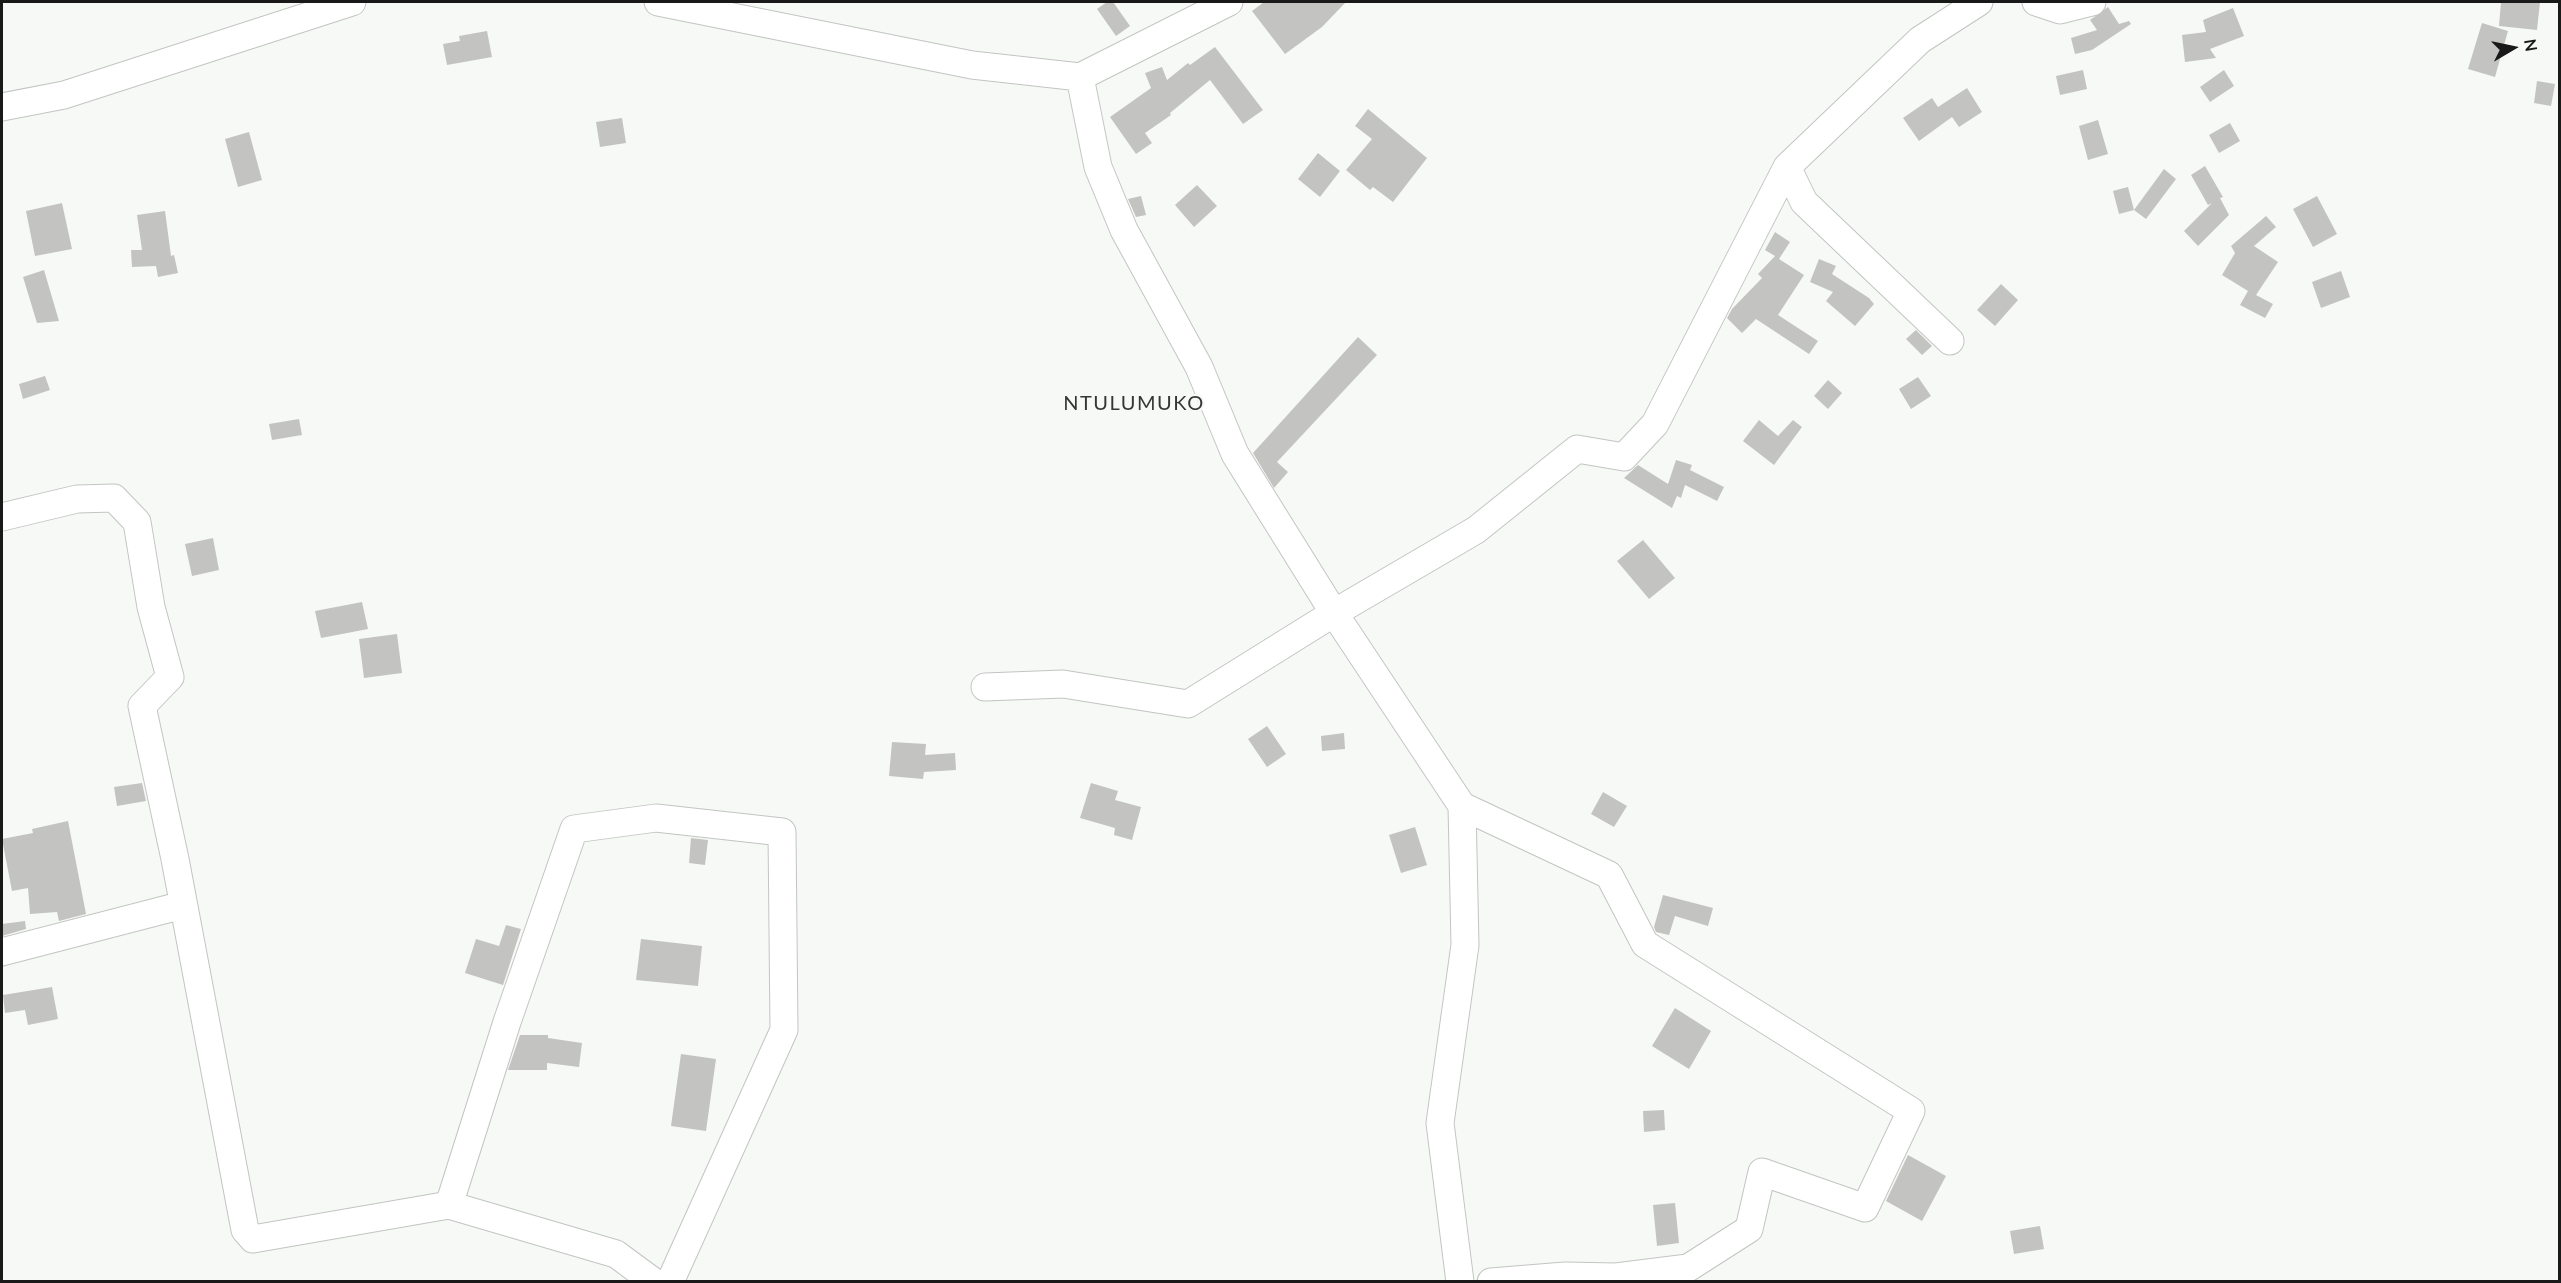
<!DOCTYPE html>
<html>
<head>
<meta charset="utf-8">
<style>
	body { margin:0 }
	#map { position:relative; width:2561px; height:1283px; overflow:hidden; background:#f6f9f6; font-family:Lato,sans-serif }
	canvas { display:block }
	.frame { position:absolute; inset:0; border:3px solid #181918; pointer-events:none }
	.north { position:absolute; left:2483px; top:18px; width:60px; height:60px; -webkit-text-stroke:4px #f6f9f6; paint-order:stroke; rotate:81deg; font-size:16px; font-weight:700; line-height:24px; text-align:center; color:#181918 }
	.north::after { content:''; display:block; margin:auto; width:21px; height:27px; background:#181918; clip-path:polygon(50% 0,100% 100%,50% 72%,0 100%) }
</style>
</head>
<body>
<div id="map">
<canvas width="2561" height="1283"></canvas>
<div class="frame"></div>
<div class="north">N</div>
</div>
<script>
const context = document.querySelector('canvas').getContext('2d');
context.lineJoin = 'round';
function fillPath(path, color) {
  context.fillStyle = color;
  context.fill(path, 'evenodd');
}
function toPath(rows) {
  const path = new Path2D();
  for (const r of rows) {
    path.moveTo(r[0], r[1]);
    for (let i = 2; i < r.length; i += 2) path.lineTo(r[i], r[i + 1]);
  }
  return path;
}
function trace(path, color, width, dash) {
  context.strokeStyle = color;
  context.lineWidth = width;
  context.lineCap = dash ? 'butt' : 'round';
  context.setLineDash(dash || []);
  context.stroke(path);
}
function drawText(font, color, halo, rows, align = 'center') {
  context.font = font + ' Lato,sans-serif';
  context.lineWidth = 4.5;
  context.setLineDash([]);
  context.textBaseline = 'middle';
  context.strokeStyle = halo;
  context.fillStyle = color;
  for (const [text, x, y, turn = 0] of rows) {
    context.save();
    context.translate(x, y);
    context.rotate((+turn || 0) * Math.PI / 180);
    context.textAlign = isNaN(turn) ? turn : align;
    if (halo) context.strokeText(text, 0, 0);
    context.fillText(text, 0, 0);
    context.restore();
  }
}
fillPath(toPath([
	[1107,2,1113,2,1130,26,1116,36,1097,9],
	[1264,2,1346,2,1322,27,1285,54,1252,11],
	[2501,2,2540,2,2537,30,2499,26],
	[2108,7,2119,24,2129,21,2131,24,2092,50,2075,54,2071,38,2097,30,2090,20],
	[2233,8,2244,36,2210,49,2216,58,2185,62,2182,35,2206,32,2203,20],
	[2482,23,2508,31,2495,77,2468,69],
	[487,31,492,57,447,65,443,44,460,41,459,36],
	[1215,47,1263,110,1243,124,1210,80,1170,113,1171,115,1145,133,1152,143,1136,154,1110,117,1151,88,1145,73,1162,67,1167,80,1188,63,1190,65],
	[2083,70,2087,89,2060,95,2056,76],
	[2224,70,2234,86,2210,102,2200,87],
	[2537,81,2555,84,2551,106,2534,103],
	[1967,88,1982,112,1959,127,1952,117,1919,141,1903,118,1932,98,1938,107],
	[1368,109,1427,158,1393,202,1373,187,1370,190,1346,170,1372,139,1355,126],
	[622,118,626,143,600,147,596,122],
	[2098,120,2108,154,2088,160,2079,126],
	[2230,123,2240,141,2219,153,2209,135],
	[249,132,262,180,238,187,225,139],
	[1318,153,1340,171,1320,197,1298,179],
	[2205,166,2223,197,2220,198,2229,215,2198,246,2184,231,2212,203,2208,205,2191,175],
	[2164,169,2176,179,2146,219,2134,210],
	[1197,185,1217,206,1194,227,1175,205],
	[2128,187,2134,210,2119,214,2113,191],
	[1141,196,1146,215,1136,217,1128,199],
	[2317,196,2337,234,2313,247,2293,209],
	[62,203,72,249,35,256,26,211],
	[165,211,171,256,174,255,178,273,158,277,156,266,132,267,131,250,142,250,137,215],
	[2266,216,2276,227,2254,246,2278,262,2256,295,2273,304,2265,318,2240,305,2248,291,2222,275,2235,253,2231,246],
	[1775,232,1790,242,1779,259,1804,275,1778,315,1818,341,1809,354,1756,319,1742,333,1727,318,1732,309,1762,278,1758,274,1775,256,1765,250],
	[1819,259,1836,266,1832,274,1869,298,1874,304,1855,326,1826,301,1833,292,1810,282],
	[44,270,59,321,37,323,23,277],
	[2341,271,2350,297,2321,308,2312,282],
	[2001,284,2018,300,1995,326,1977,310],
	[1916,330,1932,346,1922,355,1906,339],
	[1358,337,1377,355,1277,462,1288,472,1274,488,1253,453],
	[45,376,50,390,23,399,19,384],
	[1918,377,1931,396,1911,409,1899,389],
	[1828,380,1842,393,1828,409,1814,396],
	[299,419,302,435,272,440,269,424],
	[1759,420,1778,436,1793,420,1802,427,1774,465,1743,441],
	[1676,460,1692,465,1690,470,1724,487,1717,501,1685,485,1681,498,1677,496,1672,508,1624,478,1638,465,1668,484],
	[213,538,219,570,192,576,185,544],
	[1643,540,1675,578,1649,599,1617,561],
	[362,602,368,629,321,638,315,611],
	[397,634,402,673,364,678,359,639],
	[1267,726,1286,754,1267,767,1248,739],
	[1344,733,1345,749,1322,751,1321,736],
	[892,742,926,744,925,755,955,753,956,770,924,772,923,779,889,776],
	[142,783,146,801,117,806,114,787],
	[1091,783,1118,791,1115,800,1141,807,1132,840,1114,835,1115,828,1080,818],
	[1603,792,1627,806,1614,827,1591,814],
	[68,821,86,914,59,921,57,912,30,914,28,888,12,891,2,839,33,833,32,829],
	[1415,827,1427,865,1401,873,1389,835],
	[691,838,708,840,705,865,689,863],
	[1663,895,1713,908,1708,926,1675,916,1669,935,1656,932,1654,927],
	[25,921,26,929,2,936,2,924],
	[506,925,521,929,503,985,465,973,476,939,499,946],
	[641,939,702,946,698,986,636,980],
	[52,987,58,1019,28,1025,25,1010,5,1013,3,995],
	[1675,1008,1711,1031,1689,1069,1652,1046],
	[520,1035,548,1035,548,1038,582,1043,579,1067,547,1063,547,1070,508,1070],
	[681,1054,716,1059,706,1131,671,1126],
	[1664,1110,1665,1130,1644,1132,1643,1111],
	[1908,1155,1946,1176,1922,1221,1886,1201],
	[1675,1203,1679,1243,1657,1246,1653,1205],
	[2040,1226,2044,1249,2014,1254,2010,1231]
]), '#c3c4c1');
const minor = toPath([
	[658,2,972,65,1080,77,1229,2],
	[2036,2,2060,10,2092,2],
	[1080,77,1098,167,1124,230,1199,367,1235,454,1334,613,1462,806,1609,875,1645,944,1911,1111,1865,1208,1762,1172,1749,1229,1688,1268,1616,1277,1565,1276,1491,1282],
	[2,107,64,95,352,2],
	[1950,341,1804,202,1787,167,1920,40,1979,2],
	[2,517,77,499,114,498,137,522,151,607,170,677,142,706,175,859,245,1230,253,1239,449,1205,616,1254,654,1282],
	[985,687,1063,684,1188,704,1334,613,1476,530,1577,449,1624,457,1655,424,1787,167],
	[2,952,183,905],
	[449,1205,507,1022,574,829,656,818,782,832,784,1030,670,1282],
	[1460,1282,1440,1123,1465,945,1462,806]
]);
trace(minor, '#c2c5c2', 29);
trace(minor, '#fff', 27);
context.letterSpacing = '1.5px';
drawText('20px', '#353735', '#f6f9f6', [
	["NTULUMUKO",1134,404]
]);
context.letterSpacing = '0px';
</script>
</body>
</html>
